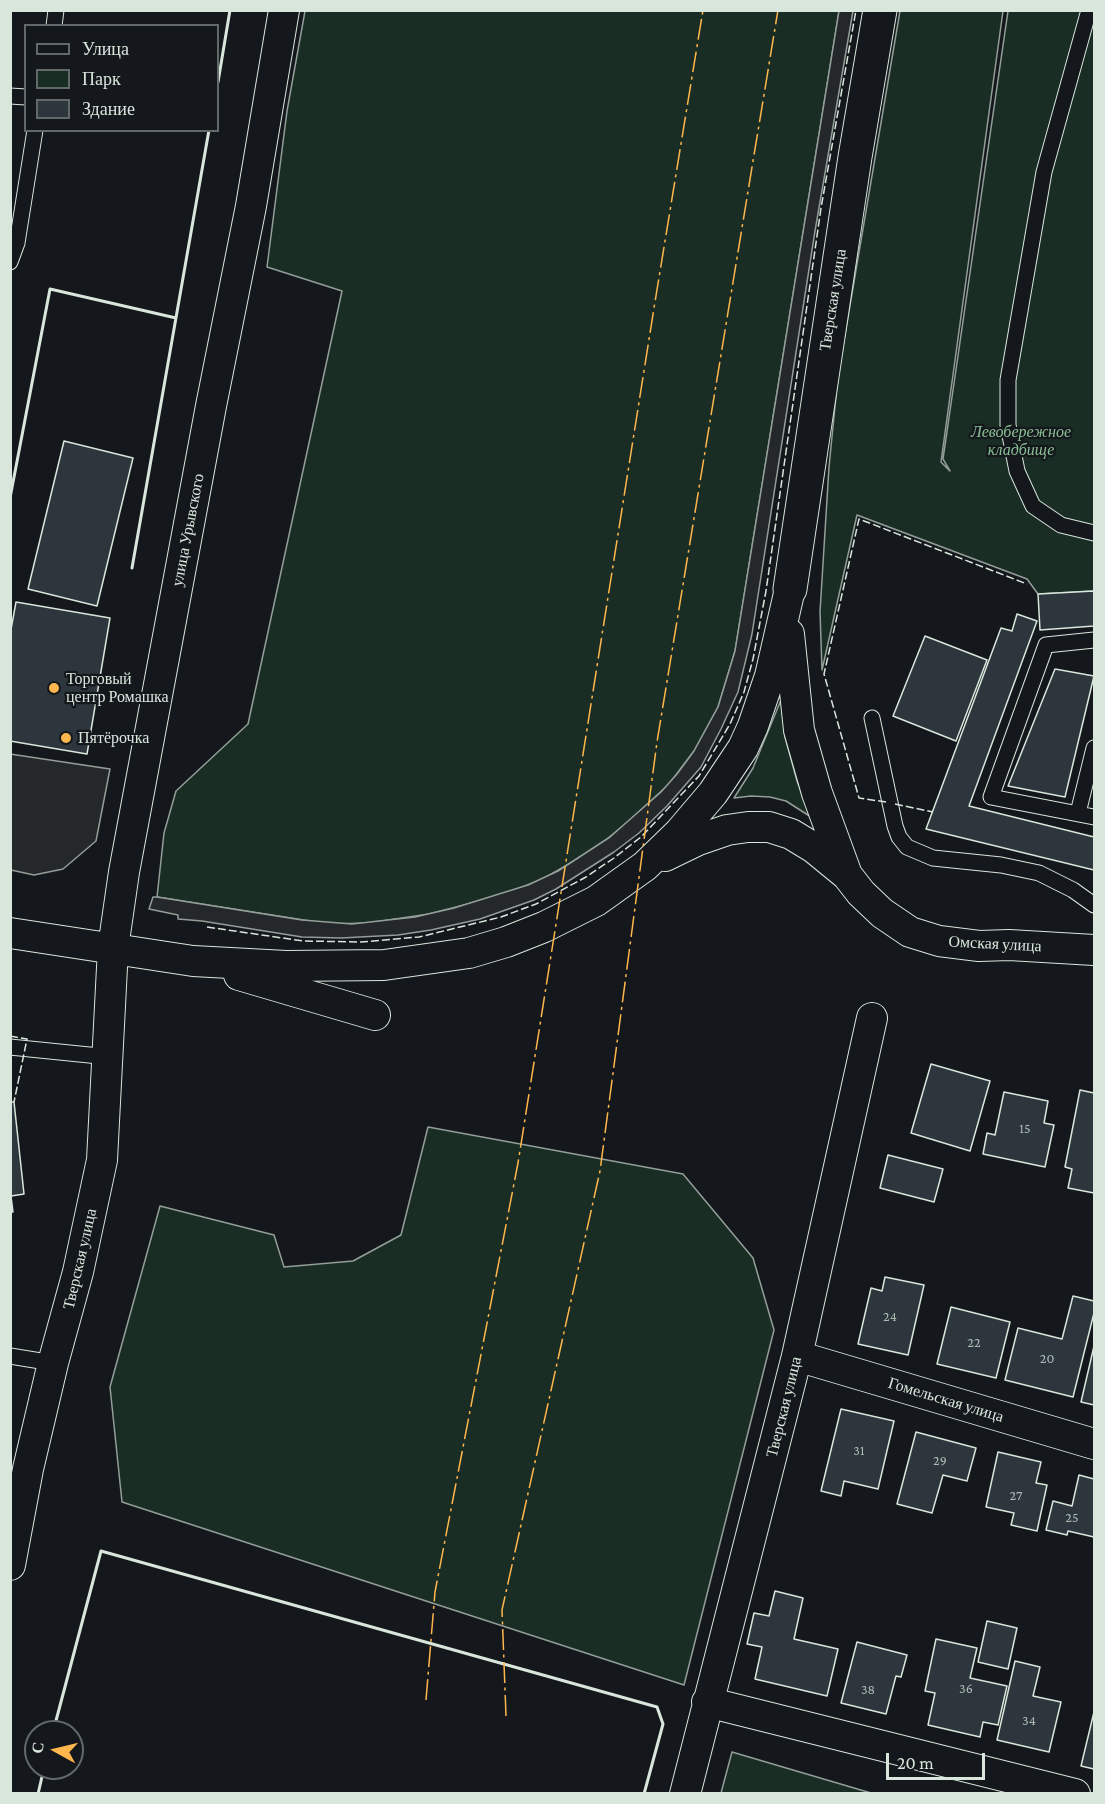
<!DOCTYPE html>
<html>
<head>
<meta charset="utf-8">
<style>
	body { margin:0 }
	#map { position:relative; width:1105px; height:1804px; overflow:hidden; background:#14181c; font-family:"Crimson Pro",serif }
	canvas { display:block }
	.frame { position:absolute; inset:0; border:12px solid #d8e6dc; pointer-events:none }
	.legend { position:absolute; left:24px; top:24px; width:195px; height:108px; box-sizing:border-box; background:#14181c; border:2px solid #626a69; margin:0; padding:8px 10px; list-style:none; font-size:18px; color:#d8e6dc }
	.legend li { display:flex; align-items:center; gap:12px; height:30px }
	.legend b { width:30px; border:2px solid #626a69 }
	.north { position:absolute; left:24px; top:1720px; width:60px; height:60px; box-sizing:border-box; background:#14181c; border:2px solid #626a69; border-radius:50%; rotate:278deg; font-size:16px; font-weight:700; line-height:24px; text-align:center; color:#d8e6dc }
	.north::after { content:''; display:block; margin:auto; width:21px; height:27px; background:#ffb74d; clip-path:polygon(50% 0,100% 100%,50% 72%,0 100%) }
	.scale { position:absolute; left:886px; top:1753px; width:99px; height:27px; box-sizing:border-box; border:3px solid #d8e6dc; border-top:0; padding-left:8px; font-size:18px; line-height:21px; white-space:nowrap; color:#d8e6dc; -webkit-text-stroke:4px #14181c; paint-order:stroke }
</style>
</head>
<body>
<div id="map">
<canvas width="1105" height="1804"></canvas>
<div class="frame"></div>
<ul class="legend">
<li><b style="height:8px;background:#14181c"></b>Улица</li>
<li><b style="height:16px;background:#1a2d24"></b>Парк</li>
<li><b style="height:16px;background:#2c363c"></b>Здание</li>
</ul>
<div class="north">С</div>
<div class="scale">20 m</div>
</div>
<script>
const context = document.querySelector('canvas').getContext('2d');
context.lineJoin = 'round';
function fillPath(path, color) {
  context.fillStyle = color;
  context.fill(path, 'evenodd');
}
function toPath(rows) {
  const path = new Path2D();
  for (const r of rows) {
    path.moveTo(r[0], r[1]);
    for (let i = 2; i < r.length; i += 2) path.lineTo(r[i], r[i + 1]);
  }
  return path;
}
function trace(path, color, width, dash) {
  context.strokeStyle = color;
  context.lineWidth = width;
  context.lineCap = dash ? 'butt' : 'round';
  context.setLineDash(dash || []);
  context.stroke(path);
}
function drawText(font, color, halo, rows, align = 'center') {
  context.font = font + ' "Crimson Pro",serif';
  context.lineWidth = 4.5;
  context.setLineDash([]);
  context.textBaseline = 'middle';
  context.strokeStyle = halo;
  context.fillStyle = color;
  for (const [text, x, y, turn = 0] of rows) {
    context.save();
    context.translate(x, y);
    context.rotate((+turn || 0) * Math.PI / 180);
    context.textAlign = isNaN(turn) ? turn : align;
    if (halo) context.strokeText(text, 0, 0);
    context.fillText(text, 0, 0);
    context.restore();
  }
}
const green = toPath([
	[305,11,839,11,735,651,718,707,694,751,669,784,630,820,596,848,543,879,499,896,429,914,368,923,329,924,157,897,164,833,176,791,248,724,342,291,267,267,287,111,305,11],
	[900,11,1003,11,941,462,950,471,943,459,1008,11,1094,11,1094,591,1038,594,1027,579,857,515,822,670,820,612,829,467,838,376,900,11],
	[781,700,785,737,797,781,811,817,786,801,770,797,751,796,734,798,753,768,781,700],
	[428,1127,683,1174,753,1258,774,1330,684,1685,122,1502,110,1387,160,1206,274,1235,284,1267,353,1261,401,1235,428,1127],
	[732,1752,871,1793,721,1793,732,1752]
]);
fillPath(green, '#1a2d24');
trace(green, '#939e99', 1.5);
const parking = toPath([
	[839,11,853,11,815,231,752,634,738,692,721,729,701,767,667,806,639,833,614,852,556,889,534,900,480,919,431,930,398,935,341,938,302,937,202,921,178,919,178,915,149,909,153,897,157,897,302,920,352,924,415,917,454,908,528,885,558,871,610,837,661,792,677,774,694,751,718,707,735,651,839,11],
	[10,754,110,769,96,841,63,869,34,875,11,870,10,754]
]);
fillPath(parking, '#24282b');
trace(parking, '#939e99', 1.5);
const building = toPath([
	[64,441,133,458,97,606,28,589,64,441],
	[1094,591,1094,626,1040,630,1038,594,1094,591],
	[16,602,110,618,87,754,10,741,10,635,16,602],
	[1017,614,1037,621,969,806,1094,837,1094,870,926,829,1001,628,1012,631,1017,614],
	[925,636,987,660,956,741,893,716,925,636],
	[1055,669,1094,676,1065,797,1008,786,1055,669],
	[931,1064,990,1081,970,1151,911,1133,931,1064],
	[1080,1090,1094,1093,1094,1193,1068,1188,1072,1169,1065,1167,1080,1090],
	[1004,1092,1048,1101,1044,1123,1054,1125,1045,1167,983,1154,987,1133,995,1135,1004,1092],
	[10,1102,14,1102,24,1194,11,1196,13,1212,10,1212,10,1102],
	[888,1155,943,1169,934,1202,880,1188,888,1155],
	[885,1277,924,1285,908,1355,858,1344,871,1288,882,1291,885,1277],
	[1073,1296,1094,1301,1094,1313,1073,1397,1005,1380,1018,1328,1062,1339,1073,1296],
	[951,1307,1010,1322,996,1378,937,1364,951,1307],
	[1094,1346,1094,1405,1081,1402,1094,1346],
	[841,1409,894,1421,878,1489,844,1481,841,1496,821,1491,841,1409],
	[916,1432,976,1448,967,1481,943,1475,932,1513,897,1504,916,1432],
	[998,1452,1041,1462,1036,1483,1047,1485,1037,1531,1011,1525,1014,1513,986,1507,998,1452],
	[1079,1475,1094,1479,1094,1537,1068,1531,1067,1535,1046,1530,1053,1501,1072,1506,1079,1475],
	[775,1591,803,1598,794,1639,838,1649,827,1696,755,1679,762,1647,747,1644,754,1613,769,1616,775,1591],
	[987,1621,1017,1628,1008,1669,978,1662,987,1621],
	[936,1639,977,1648,970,1678,1007,1686,998,1725,983,1722,980,1737,928,1725,935,1693,925,1691,936,1639],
	[857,1642,907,1655,901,1677,896,1676,886,1714,841,1703,857,1642],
	[1015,1661,1040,1667,1033,1696,1061,1702,1049,1752,997,1740,1015,1661],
	[1094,1712,1094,1769,1081,1766,1094,1712]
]);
fillPath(building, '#2c363c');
trace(building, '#d8e6dc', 1.5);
const service = toPath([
	[1089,10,1044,172,1008,380,1008,425,1017,471,1033,506,1061,525,1094,533],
	[54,26,56,10],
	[10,96,26,97],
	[10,262,17,243,35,130],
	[1094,640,1046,645,991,797,1094,817],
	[872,718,895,826,899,837,907,847,933,858,1001,865,1039,873,1073,890,1094,905],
	[1078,813,1094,748],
	[10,1047,109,1057],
	[10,1356,53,1363]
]);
const minor = toPath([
	[789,634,799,730,817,793,847,875],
	[665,856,698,840,727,830,748,827,769,827,791,834,814,848,847,875,861,893,882,913,910,932,939,941,979,946,1009,945,1094,950],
	[10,933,193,961,286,966,384,965,469,953,506,942,544,927,596,901,645,866,679,833,713,793,743,748,753,726,770,676,790,589],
	[239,975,375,1015],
	[797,1356,1094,1444],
	[10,1565,28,1469,53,1363,78,1272,102,1160,113,948,124,872,211,406,251,206,284,10],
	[707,1702,1075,1794],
	[685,1794,797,1356,872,1018]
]);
const tertiary = toPath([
	[790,589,855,157,880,10]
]);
trace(service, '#d8e6dc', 17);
trace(minor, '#d8e6dc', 32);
trace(tertiary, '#d8e6dc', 35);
trace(service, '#14181c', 15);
trace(minor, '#14181c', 30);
trace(tertiary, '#14181c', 33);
trace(toPath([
	[886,802,859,798,824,674,859,519,1027,584],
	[895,804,933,812],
	[207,927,303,941,361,942,419,937,501,917,536,904,586,877,614,858,641,837,699,776,730,724,744,692,753,659,766,591,821,208,856,10],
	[10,1036,27,1039,14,1102]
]), '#d8e6dc', 1.5, [8, 3]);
trace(toPath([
	[218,82,230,10],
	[10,498,50,289,176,318],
	[132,568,209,130],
	[53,1732,101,1551,657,1707,663,1724,644,1794],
	[38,1794,44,1768]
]), '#d8e6dc', 3);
trace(toPath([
	[426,1700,435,1592,518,1163,654,308,703,10],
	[506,1716,502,1610,600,1171,657,742,778,10]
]), '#ffb74d', 1.5, [21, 4.5, 3, 4.5]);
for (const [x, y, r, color] of [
	[54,688,6,"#ffb74d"],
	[66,738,6,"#ffb74d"]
]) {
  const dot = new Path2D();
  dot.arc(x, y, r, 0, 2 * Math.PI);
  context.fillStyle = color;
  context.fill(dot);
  trace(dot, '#14181c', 2);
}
drawText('14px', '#adbab4', null, [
	["15",1025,1129],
	["24",890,1317],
	["22",974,1343],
	["20",1047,1359],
	["31",859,1451],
	["29",940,1461],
	["27",1016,1496],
	["25",1072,1518],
	["36",966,1689],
	["38",868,1690],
	["34",1029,1721]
]);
drawText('16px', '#d8e6dc', '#14181c', [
	["Тверская улица",833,300,-81],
	["улица Урывского",188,530,-79],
	["Омская улица",995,944,3],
	["Тверская улица",80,1259,-77],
	["Гомельская улица",946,1400,17],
	["Тверская улица",784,1407,-76]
]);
drawText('italic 16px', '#8ac095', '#14181c', [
	["Левобережное",1021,432],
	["кладбище",1021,450]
]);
drawText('16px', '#d8e6dc', '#14181c', [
	["Торговый",66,679],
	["центр Ромашка",66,697],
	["Пятёрочка",78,738]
], 'left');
</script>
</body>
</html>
